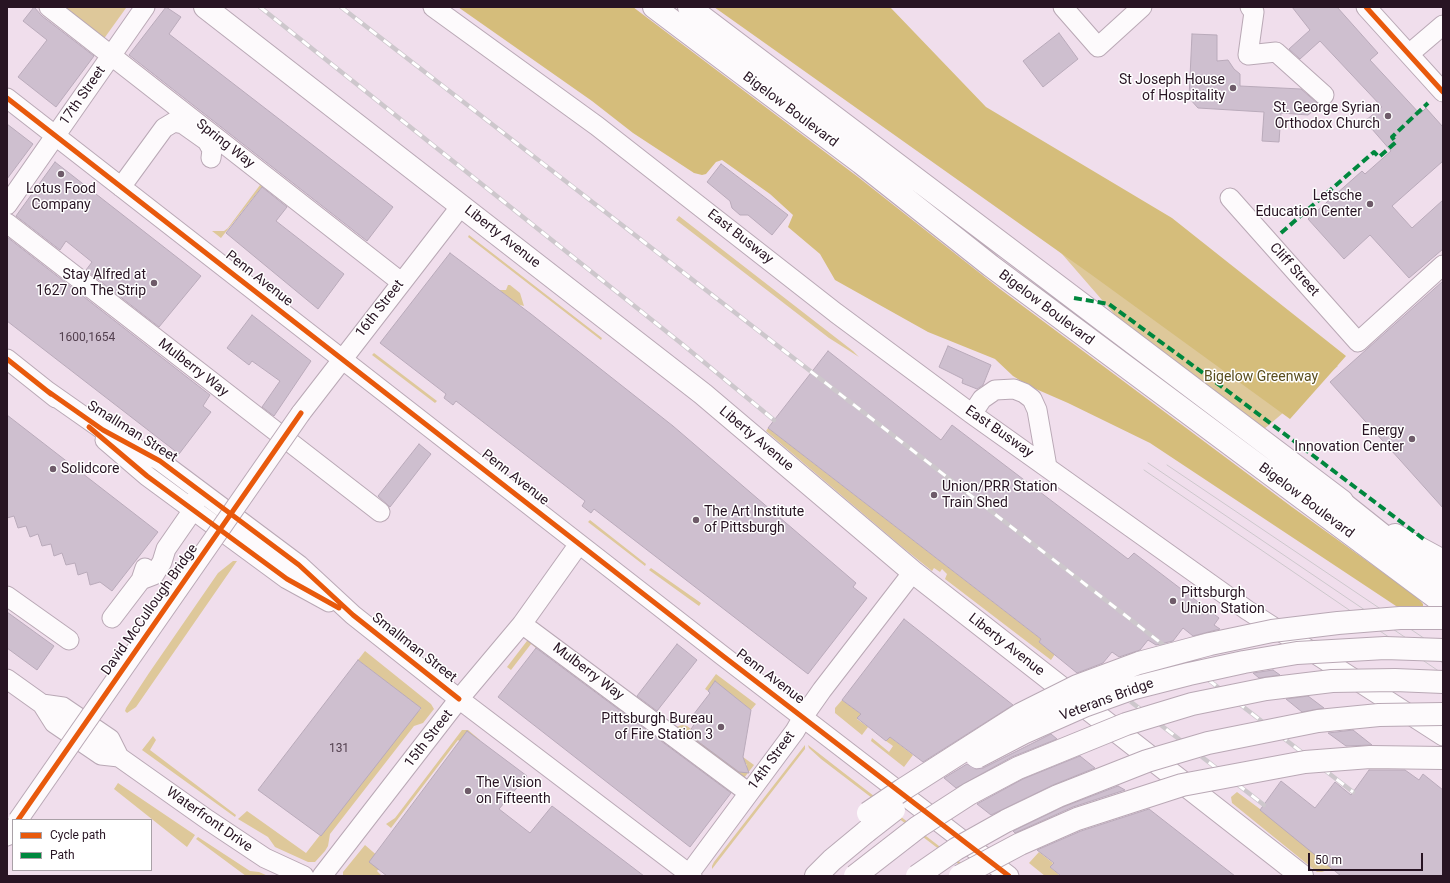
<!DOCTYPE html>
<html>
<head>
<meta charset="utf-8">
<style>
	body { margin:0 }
	#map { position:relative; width:1450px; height:883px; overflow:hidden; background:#f0deec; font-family:Roboto,sans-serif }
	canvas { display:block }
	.frame { position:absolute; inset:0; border:8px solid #281423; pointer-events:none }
	.legend { position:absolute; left:12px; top:819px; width:140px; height:52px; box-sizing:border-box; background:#fff; border:1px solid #a9a1a7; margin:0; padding:5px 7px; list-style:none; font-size:12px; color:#281423 }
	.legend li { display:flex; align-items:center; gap:8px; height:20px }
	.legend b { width:20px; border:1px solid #a9a1a7 }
	.scale { position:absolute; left:1308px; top:853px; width:115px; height:18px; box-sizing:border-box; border:2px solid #281423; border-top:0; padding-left:5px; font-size:12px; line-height:14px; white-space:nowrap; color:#281423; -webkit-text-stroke:3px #fff; paint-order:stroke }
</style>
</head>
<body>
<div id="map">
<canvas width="1450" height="883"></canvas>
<div class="frame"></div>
<ul class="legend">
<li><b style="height:5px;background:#e8590c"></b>Cycle path</li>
<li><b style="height:5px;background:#00873e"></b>Path</li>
</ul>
<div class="scale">50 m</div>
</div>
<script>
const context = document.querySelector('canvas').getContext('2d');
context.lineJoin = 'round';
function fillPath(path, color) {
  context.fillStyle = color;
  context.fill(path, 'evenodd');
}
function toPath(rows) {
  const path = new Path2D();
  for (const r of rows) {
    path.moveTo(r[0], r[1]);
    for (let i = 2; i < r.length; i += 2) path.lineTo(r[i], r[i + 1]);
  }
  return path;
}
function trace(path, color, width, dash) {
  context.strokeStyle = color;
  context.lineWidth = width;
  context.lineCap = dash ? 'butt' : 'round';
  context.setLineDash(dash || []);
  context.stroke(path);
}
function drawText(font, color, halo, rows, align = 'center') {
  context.font = font + ' Roboto,sans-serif';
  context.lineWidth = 3;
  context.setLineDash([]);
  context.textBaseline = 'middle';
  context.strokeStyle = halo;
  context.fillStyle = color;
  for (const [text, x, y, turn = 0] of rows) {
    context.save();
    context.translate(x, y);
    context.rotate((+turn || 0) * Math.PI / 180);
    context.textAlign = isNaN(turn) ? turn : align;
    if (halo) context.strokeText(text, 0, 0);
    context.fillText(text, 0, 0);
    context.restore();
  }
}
fillPath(toPath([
	[60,7,124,7,126,8,103,40],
	[256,181,264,184,221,238,212,231,224,231,228,228,260,185],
	[679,216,853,351,859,357,829,338,676,220],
	[469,235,602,338,601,340,468,237],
	[1049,239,1338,366,1263,430,1122,323],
	[508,285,510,285,520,293,524,306,517,304,499,290,506,290],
	[374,353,437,401,435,403,372,355],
	[768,428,1041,639,1039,642,1055,654,1051,660,945,579,947,574,942,569,940,572,934,568,932,571,901,546,766,431],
	[590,520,646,564,645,566,588,522],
	[233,561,237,561,136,707,127,713,125,711,126,708,149,673,218,573],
	[651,568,701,603,699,606,649,570],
	[530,637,538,644,536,648,531,644,511,670,507,667],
	[365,651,431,704,434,709,423,723,414,726,330,834,328,846,325,851,315,862,308,862,275,847,268,837,238,819,247,811,306,853,415,714,421,709,358,660],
	[716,674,756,704,751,710,715,682,708,691,705,689],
	[842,700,861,714,857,719,868,727,862,735,835,713,835,708],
	[682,725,687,726,746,770,747,765,742,759,743,757,754,765,744,778,676,727],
	[462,730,468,730,480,740,472,750,458,740,391,828,386,824,395,818],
	[153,736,156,740,150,750,236,815,235,817,142,750],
	[890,737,913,755,904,767,871,741,872,738,889,752,893,746,886,741],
	[805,745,805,749,712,869,712,866,714,862],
	[808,745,844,773,978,876,974,876,821,759,809,748],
	[118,783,195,835,187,847,114,789],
	[1237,792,1260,809,1332,868,1322,872,1317,872,1232,803,1231,797],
	[198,837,250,871,259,872,268,876,246,876,196,839],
	[365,845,380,858,383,863,377,871,382,876,343,876,343,872],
	[1039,852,1053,863,1050,867,1060,876,1045,876,1029,863]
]), '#dec89a');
fillPath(toPath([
	[458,7,633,7,858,177,1000,289,1292,507,1417,597,1423,604,1423,607,1399,608,1150,443,1068,403,1029,386,1013,376,995,359,928,332,835,280,820,254,788,227,793,215,770,194,722,160,716,162,706,174,702,175,694,173,633,133,592,101],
	[714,7,890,7,986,107,1172,218,1346,356,1290,419,1089,273]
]), '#d5bd7b');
const building = toPath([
	[34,7,42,16,94,56,56,107,18,77,47,40,23,21,34,7],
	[166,7,181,17,169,34,393,207,367,241,129,55,166,7],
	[1292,7,1337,7,1378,53,1370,60,1420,114,1426,108,1443,127,1443,161,1392,206,1412,228,1443,200,1443,249,1409,278,1370,235,1344,259,1308,219,1362,171,1365,174,1391,151,1365,121,1382,107,1320,41,1300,59,1289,49,1310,30,1292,7],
	[1059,33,1078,59,1043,87,1023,61,1059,33],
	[1192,34,1217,35,1217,61,1228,60,1234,69,1240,74,1240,86,1301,89,1317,103,1317,108,1308,115,1281,113,1279,142,1262,141,1264,112,1198,108,1189,98,1192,34],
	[7,124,33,144,7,179,7,124],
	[55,162,201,276,159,327,86,270,92,262,66,241,60,250,16,216,55,162],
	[721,164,788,215,772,235,748,215,740,215,732,208,730,201,707,182,721,164],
	[262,187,287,207,276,221,344,274,318,309,226,233,262,187],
	[7,237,210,395,203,406,211,412,179,454,7,321,7,237],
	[450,253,531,314,673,426,856,583,853,587,867,598,808,674,594,509,591,513,582,506,585,501,456,401,453,405,444,398,446,394,380,343,450,253],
	[1443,281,1443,508,1330,382,1443,281],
	[252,315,311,361,274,416,262,407,280,381,252,361,249,365,227,348,252,315],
	[948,346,991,365,983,385,977,389,962,383,963,379,939,367,948,346],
	[828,351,941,440,952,425,1128,559,1134,553,1219,618,1214,625,1220,629,1193,636,1183,628,1173,641,1156,645,1148,640,1140,650,1119,657,1112,652,1103,663,1077,673,1039,642,1041,639,768,428,828,351],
	[7,415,158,532,112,591,100,582,90,585,87,572,78,575,75,563,66,565,62,553,54,556,51,544,42,546,38,534,30,537,26,526,18,528,14,516,7,518,7,415],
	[419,444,431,454,390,507,378,496,419,444],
	[7,612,54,646,37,670,7,648,7,612],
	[904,619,1013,705,923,762,890,737,886,741,871,729,857,718,861,714,842,700,904,619],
	[677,644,697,660,657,711,637,696,677,644],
	[536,648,731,793,690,847,498,697,536,648],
	[358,660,421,708,321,836,258,790,358,660],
	[1273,670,1280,675,1259,678,1253,673,1273,670],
	[715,681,751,710,743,757,749,773,739,772,688,734,695,723,690,719,710,693,708,691,715,681],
	[1308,696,1324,708,1302,712,1286,699,1308,696],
	[1353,730,1372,745,1346,746,1328,733,1353,730],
	[467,731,527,776,499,809,530,833,552,806,644,876,387,876,369,862,467,731],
	[1051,734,1057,739,1012,757,956,788,944,778,967,764,976,769,983,768,1051,734],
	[1080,756,1095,768,1053,785,991,815,977,804,1023,779,1080,756],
	[1369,770,1405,770,1419,780,1423,774,1443,790,1443,876,1341,876,1260,810,1281,781,1315,808,1335,782,1351,795,1369,770],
	[1118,786,1125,790,1073,807,1015,833,1013,831,1063,807,1118,786],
	[1149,809,1235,876,1061,876,1050,867,1054,863,1037,850,1081,831,1149,809]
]);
fillPath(building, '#cebfcf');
trace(building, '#b9aaba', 1);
const minor = toPath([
	[49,7,401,282],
	[433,7,597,126,836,313,972,414,1247,610,1443,736],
	[1063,7,1098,47,1142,7],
	[1250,7,1254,12,1248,55,1276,52,1324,95],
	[1366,7,1443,92],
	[1409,54,1443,25],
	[7,98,723,656,1009,876],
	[121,187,164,128,174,122,183,124,207,141,212,150,211,158],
	[1230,198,1358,342,1443,265],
	[7,205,145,7],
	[7,223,380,512],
	[7,359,56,398],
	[46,390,103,430,160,461,299,565,353,615,459,699,692,876],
	[301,413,461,206],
	[972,414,982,399,995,390,1014,389,1024,393,1032,399,1037,410,1047,467],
	[105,440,147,476,287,579,329,602],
	[141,580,154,575,162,562,166,549,193,510,196,499],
	[7,596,69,640],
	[112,618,141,580,145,568],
	[522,624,749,793],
	[7,679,42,704,54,723,101,755,119,757],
	[42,704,63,707,110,739,119,757,208,820,265,858,304,876],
	[7,836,13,828],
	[689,874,795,731,803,717,822,690,913,572],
	[322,876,459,699,522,624,579,544]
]);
const major = toPath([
	[205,7,703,394,913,572,1302,876],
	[654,7,861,163,991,266,1443,603],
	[689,7,1342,501],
	[1395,535,1443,561]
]);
const highway = toPath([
	[1326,490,1390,541,1443,580],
	[816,876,832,860,867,831]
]);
trace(minor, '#b9a8b5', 21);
trace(major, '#b9a8b5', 24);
trace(highway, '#b9a8b5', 24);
trace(minor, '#fdfafc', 19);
trace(major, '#fdfafc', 22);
trace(highway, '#fdfafc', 22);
trace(toPath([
	[1148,463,1443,663],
	[1167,465,1443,651],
	[1144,470,1443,674]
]), '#cdc7cc', 1);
const rail = toPath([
	[260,7,682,344,774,420],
	[341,7,1353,792],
	[1095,674,1264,805]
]);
trace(rail, '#cdc7cc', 4.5);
trace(rail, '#fff', 3, [9]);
const minorBridge = toPath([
	[18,820,301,413]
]);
const highwayBridge = toPath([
	[977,757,1023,733,1084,706,1134,688,1189,674,1244,662,1297,653,1385,648,1443,650],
	[868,813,902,790,1021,714,1077,686,1139,663,1210,644,1272,631,1338,623,1400,618,1443,618],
	[867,831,894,810],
	[855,876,918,827,969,794,1018,768,1126,724,1192,704,1266,689,1332,681,1395,680,1443,682],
	[917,876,956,849,1006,821,1058,796,1147,761,1208,743,1318,721,1379,715,1443,714],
	[960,876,1020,844,1077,819,1182,785,1305,762,1370,757,1443,758]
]);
trace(minorBridge, '#b9a8b5', 21, []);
trace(highwayBridge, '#b9a8b5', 24, []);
trace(minorBridge, '#fdfafc', 19);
trace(highwayBridge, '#fdfafc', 22);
trace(toPath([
	[1281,233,1374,152,1379,157,1396,142,1392,137,1428,103],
	[1074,298,1109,304,1229,392,1425,540]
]), '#00873e', 4, [8, 4]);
trace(toPath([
	[1366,7,1443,92],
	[7,98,723,656,1009,876],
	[7,359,51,394],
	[46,390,103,430,160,461,299,565,353,615,459,699],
	[89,427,147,476,287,579,339,608],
	[18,820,301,413]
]), '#e8590c', 5);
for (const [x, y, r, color] of [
	[1233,88,4,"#6e5b69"],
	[1388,116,4,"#6e5b69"],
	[61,174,4,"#6e5b69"],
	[1370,204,4,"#6e5b69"],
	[154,283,4,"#6e5b69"],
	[1412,439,4,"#6e5b69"],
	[53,469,4,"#6e5b69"],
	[934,495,4,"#6e5b69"],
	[696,520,4,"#6e5b69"],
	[1173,601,4,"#6e5b69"],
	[721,727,4,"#6e5b69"],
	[468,791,4,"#6e5b69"]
]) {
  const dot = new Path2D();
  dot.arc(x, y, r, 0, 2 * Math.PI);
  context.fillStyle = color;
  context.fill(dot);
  trace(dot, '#fff', 1.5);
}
drawText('12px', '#523f4e', null, [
	["1600,1654",87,338],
	["131",339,749]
]);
drawText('14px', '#281423', '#fff', [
	["St Joseph House",1225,80],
	["of Hospitality",1225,96],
	["St. George Syrian",1380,108],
	["Orthodox Church",1380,124],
	["Lotus Food",61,189,"center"],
	["Company",61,205,"center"],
	["Letsche",1362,196],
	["Education Center",1362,212],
	["Stay Alfred at",146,275],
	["1627 on The Strip",146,291],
	["Energy",1404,431],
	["Innovation Center",1404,447],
	["Solidcore",61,469,"left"],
	["Union/PRR Station",942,487,"left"],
	["Train Shed",942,503,"left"],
	["The Art Institute",704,512,"left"],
	["of Pittsburgh",704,528,"left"],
	["Pittsburgh",1181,593,"left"],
	["Union Station",1181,609,"left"],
	["Pittsburgh Bureau",713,719],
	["of Fire Station 3",713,735],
	["The Vision",476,783,"left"],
	["on Fifteenth",476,799,"left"]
], 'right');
drawText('14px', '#281423', '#fff', [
	["17th Street",83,96,-55],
	["Bigelow Boulevard",790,110,37],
	["Spring Way",225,144,38],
	["Liberty Avenue",502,237,38],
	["East Busway",740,237,38],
	["Cliff Street",1294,270,48],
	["Penn Avenue",259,279,38],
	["Bigelow Boulevard",1046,308,37],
	["16th Street",380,309,-52],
	["Mulberry Way",193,368,38],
	["Smallman Street",132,432,32],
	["East Busway",999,432,35],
	["Liberty Avenue",756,439,40],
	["Penn Avenue",515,478,38],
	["Bigelow Boulevard",1306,501,37],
	["David McCullough Bridge",150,610,-55],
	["Liberty Avenue",1006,645,38],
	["Smallman Street",414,648,38],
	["Mulberry Way",588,672,37],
	["Penn Avenue",770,677,37],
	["Veterans Bridge",1107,700,-20],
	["15th Street",429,739,-52],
	["14th Street",772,761,-54],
	["Waterfront Drive",209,820,35]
]);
drawText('14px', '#594d1d', '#fff', [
	["Bigelow Greenway",1261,377]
]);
</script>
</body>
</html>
